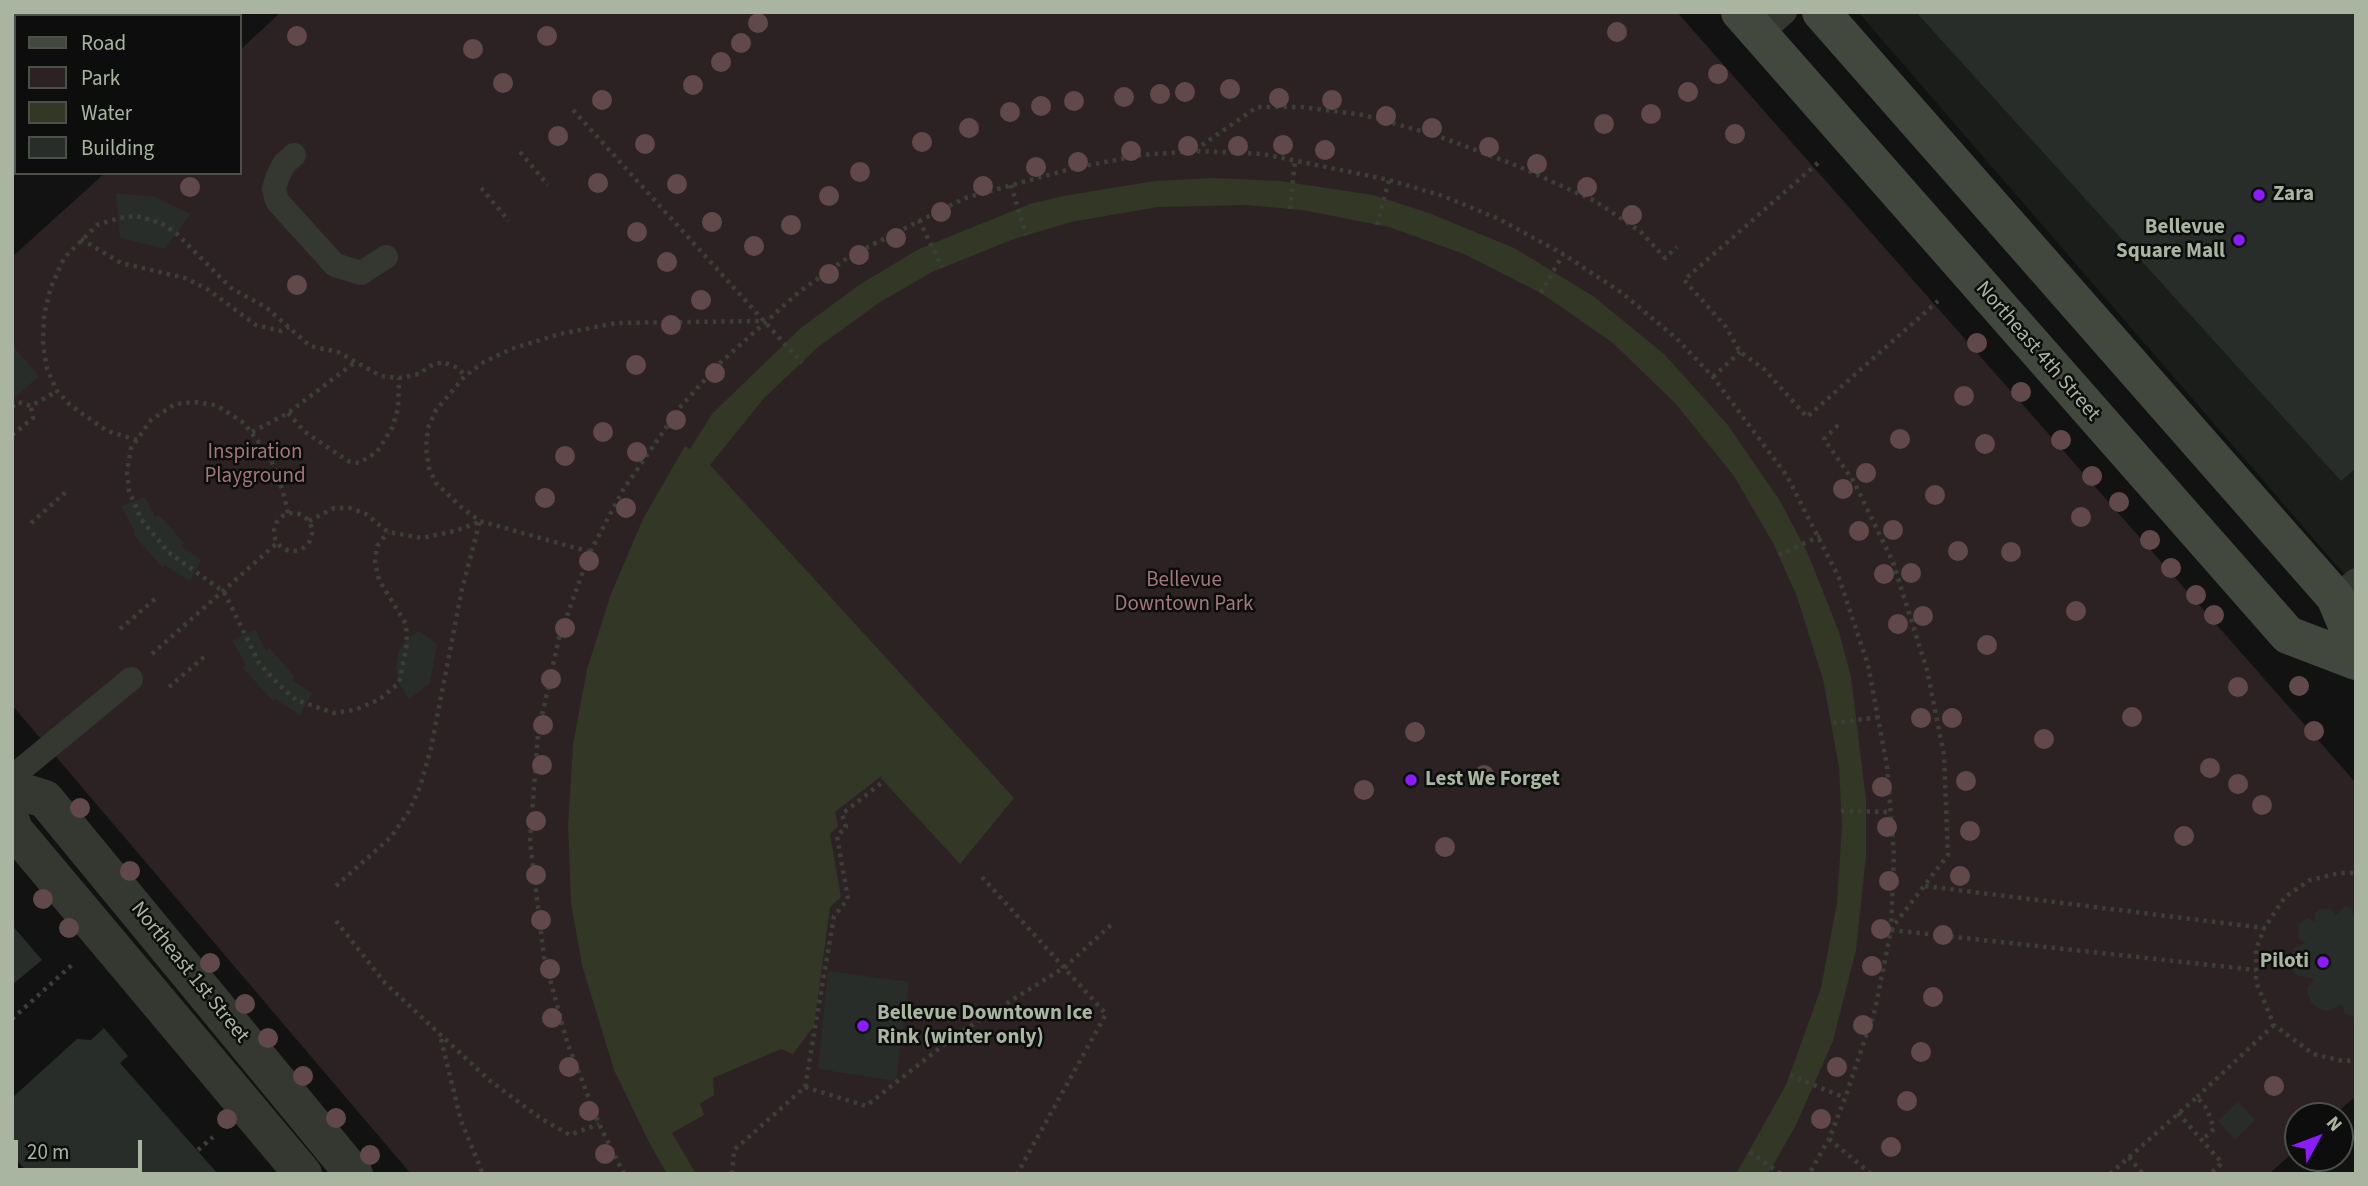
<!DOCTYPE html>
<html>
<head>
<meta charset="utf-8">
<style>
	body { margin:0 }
	#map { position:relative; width:2368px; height:1186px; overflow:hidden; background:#111211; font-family:"Source Sans 3",sans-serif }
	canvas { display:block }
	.frame { position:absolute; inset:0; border:14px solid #aab5a1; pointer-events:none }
	.legend { position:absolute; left:14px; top:14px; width:228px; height:161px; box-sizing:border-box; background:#0c0d0c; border:2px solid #4b5048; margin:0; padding:9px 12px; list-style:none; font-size:21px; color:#aab5a1 }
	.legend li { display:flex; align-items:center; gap:14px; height:35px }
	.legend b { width:35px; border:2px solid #4b5048 }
	.north { position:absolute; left:2284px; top:1102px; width:70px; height:70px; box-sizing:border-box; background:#0c0d0c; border:2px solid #4b5048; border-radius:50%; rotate:49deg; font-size:19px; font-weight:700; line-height:28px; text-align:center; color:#aab5a1 }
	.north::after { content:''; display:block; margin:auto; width:24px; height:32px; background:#8c1cff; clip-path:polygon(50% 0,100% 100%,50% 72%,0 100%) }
	.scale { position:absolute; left:14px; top:1140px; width:128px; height:32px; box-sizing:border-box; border:4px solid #aab5a1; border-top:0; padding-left:9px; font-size:21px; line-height:24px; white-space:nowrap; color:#aab5a1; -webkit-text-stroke:5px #0c0d0c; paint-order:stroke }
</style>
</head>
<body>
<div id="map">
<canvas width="2368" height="1186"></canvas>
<div class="frame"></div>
<ul class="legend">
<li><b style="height:9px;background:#43483f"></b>Road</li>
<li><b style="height:19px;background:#2d2223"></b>Park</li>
<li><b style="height:19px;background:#323726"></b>Water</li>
<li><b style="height:19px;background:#292d29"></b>Building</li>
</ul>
<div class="north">N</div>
<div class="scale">20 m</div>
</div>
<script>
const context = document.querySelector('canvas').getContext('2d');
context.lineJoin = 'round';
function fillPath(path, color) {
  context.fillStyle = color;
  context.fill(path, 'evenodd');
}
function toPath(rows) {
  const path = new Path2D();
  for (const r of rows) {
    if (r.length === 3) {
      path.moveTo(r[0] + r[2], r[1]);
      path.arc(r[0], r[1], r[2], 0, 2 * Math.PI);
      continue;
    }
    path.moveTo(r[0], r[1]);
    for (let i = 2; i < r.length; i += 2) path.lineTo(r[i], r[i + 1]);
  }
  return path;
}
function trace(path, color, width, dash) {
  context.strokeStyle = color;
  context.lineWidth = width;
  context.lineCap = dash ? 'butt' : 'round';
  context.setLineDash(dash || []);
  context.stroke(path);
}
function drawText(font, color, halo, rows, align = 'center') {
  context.font = font + ' "Source Sans 3",sans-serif';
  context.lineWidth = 5;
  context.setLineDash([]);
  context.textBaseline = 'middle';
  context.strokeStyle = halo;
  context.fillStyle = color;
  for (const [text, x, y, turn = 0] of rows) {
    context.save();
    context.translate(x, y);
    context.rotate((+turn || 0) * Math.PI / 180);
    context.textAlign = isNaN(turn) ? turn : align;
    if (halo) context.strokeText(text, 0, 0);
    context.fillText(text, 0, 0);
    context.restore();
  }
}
fillPath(toPath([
	[1858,12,2356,12,2356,588]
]), '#1a1d1a');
fillPath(toPath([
	[281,12,1677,12,2356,783,2356,1096,2333,1116,2298,1116,2298,1148,2269,1174,411,1174,12,705,12,257,105,173,240,173,240,50]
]), '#2d2223');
fillPath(toPath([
	[1213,178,1280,181,1373,195,1429,213,1514,248,1593,296,1665,355,1727,424,1780,501,1808,554,1839,632,1851,677,1866,800,1866,856,1856,950,1833,1041,1796,1125,1768,1174,1736,1174,1786,1085,1821,988,1837,903,1842,825,1839,767,1823,679,1796,594,1773,543,1734,476,1676,404,1613,343,1541,293,1464,254,1389,227,1302,210,1246,205,1158,207,1071,222,1014,239,932,272,880,302,818,347,764,398,710,465,1014,798,960,864,880,777,835,812,838,826,830,834,841,897,830,907,814,1026,793,1054,781,1049,713,1078,714,1095,700,1104,704,1115,672,1133,696,1174,667,1174,649,1142,614,1070,582,965,571,903,568,825,573,745,587,669,611,594,643,519,685,446,690,449,712,414,801,328,859,285,919,249,1030,204,1063,196,1155,181]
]), '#323726');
fillPath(toPath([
	[1916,12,2356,12,2356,468,2341,481],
	[116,193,155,197,190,214,165,249,120,238],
	[12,345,39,376,12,400],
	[145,497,155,517,159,515,184,543,181,546,201,560,190,581,165,565,163,568,133,534,135,532,121,506],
	[255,630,266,651,269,648,295,677,292,680,312,693,300,715,275,699,273,701,243,668,246,665,232,640],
	[419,631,437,644,430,683,409,699,399,683,396,667,399,651,407,639],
	[2345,906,2352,909,2353,917,2356,912,2356,1018,2345,1014,2342,1004,2329,1011,2319,1009,2311,1002,2308,994,2307,988,2314,979,2296,975,2290,965,2294,948,2306,943,2299,939,2298,924,2308,918,2316,922,2315,914,2321,908,2332,909,2335,916],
	[12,925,42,960,12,985],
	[828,971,909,982,896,1081,818,1069],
	[104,1028,128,1056,120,1063,218,1174,29,1174,12,1155,12,1098,77,1039,91,1040],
	[2238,1102,2255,1120,2235,1139,2218,1121]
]), '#292d29');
trace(toPath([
	[573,110,802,363],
	[1195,150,1257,107,1302,107,1364,115,1435,135,1513,164,1595,201,1641,232,1665,258,1677,247],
	[520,152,548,185],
	[1818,163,1684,280,1726,327,1740,352,1764,369,1807,417,1938,301],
	[1011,185,1026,235],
	[481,188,509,221],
	[1290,209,1295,160],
	[919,220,942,267],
	[1377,225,1389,180],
	[81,239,121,263,185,278,207,289,256,325,281,331,289,327],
	[1541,293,1563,254],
	[1713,377,1740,352],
	[12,407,18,402,31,406,57,391],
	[288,413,305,432,348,461,359,463,377,452,392,428,398,409,399,378],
	[1838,425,1824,439,1854,482,1893,562,1927,670,1944,755,1948,855,1891,929],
	[252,432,288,413,354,363],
	[12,435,33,418,31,406],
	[137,440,107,431,70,405,57,391,47,369,43,345,44,315,51,287,64,258,97,225,119,218,136,216,161,223,176,233,231,288,267,308,310,346,338,352,381,376,399,378,419,374,430,366,443,362,458,368,465,376],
	[293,532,19],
	[288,513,283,492,270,457,244,423,216,405,195,402,175,404,151,420,131,448,127,472,129,491,141,519,168,552,224,592,259,663,279,685,296,700,334,713,355,710,380,699,399,683,407,644,406,624,379,580,375,562,377,546,388,532],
	[309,521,334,508,350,508,366,514,388,532,422,538,455,531,479,522],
	[31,523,66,492],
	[590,552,480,521,461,507,436,483,429,468,426,448,428,428,436,410,465,376,484,362,511,349,560,334,616,323,763,321],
	[1779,555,1820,536],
	[120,629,155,599],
	[152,654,277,543],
	[169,687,204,657],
	[1833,723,1880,717],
	[1841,811,1891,812],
	[982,877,1106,1014,1017,1174],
	[336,886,391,837,409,811,420,787,431,748,462,589,480,521],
	[1925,886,2264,928,2256,950,2256,982,2274,1025,2313,1054,2343,1061,2356,1060],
	[336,921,385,983,489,1080,540,1118,570,1135,599,1124],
	[1891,930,2256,970],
	[2263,930,2285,897,2310,880,2340,873,2356,873],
	[12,1019,74,963],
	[441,1039,461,1121,483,1174],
	[1790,1075,1845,1098],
	[805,1087,866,1106,959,1033,1065,967,1112,924],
	[2197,1097,2274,1025],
	[2178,1113,2222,1163,2210,1174],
	[1829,1139,1871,1174],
	[198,1150,213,1137],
	[1750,1152,1781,1174],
	[2129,1157,2143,1174],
	[624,1174,599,1124,567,1042,544,957,530,841,538,734,559,638,590,552,623,490,681,406,721,362,799,292,850,256,965,198,1074,168,1142,155,1195,151,1263,154,1389,180,1443,196,1499,219,1563,254,1622,293,1676,338,1713,377,1787,476,1839,578,1868,665,1887,766,1894,854,1891,930,1875,1010,1845,1098,1829,1139,1809,1174],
	[732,1174,734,1150,805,1087,834,916,848,899,837,836,846,827,842,814,884,781],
	[2110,1174,2197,1097,2207,1109,2214,1129,2202,1140]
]), '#3b3f37', 4.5, [3.5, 5]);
trace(toPath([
	[12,17,16,25],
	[1759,35,1785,12],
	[294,155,284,164,277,178,274,189,277,201,335,265,361,273,386,257],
	[2335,597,2356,580],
	[12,777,131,679]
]), '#343831', 24);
trace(toPath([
	[12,789,45,799,354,1174],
	[12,824,14,830,303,1174]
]), '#343831', 38);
trace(toPath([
	[1740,12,2288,635,2356,661],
	[1821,12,2335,597,2356,647],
	[129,16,133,12],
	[195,16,199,12],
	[12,151,16,148]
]), '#43483f', 38);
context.fillStyle = '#61494b';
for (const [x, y] of [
	[758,23],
	[1617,32],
	[297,36],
	[547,36],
	[741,43],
	[473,49],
	[721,62],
	[1718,74],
	[503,83],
	[693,85],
	[1230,89],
	[1185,92],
	[1688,92],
	[1160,94],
	[1124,97],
	[1279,98],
	[602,100],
	[1332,100],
	[1074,101],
	[1041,106],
	[1010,112],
	[1651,114],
	[1386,116],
	[1604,124],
	[969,128],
	[1432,128],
	[1735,134],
	[558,136],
	[922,142],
	[645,144],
	[1283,145],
	[1188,146],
	[1238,146],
	[1489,147],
	[1325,150],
	[1131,151],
	[1078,162],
	[1537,164],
	[1036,167],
	[860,172],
	[598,183],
	[677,184],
	[983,186],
	[190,187],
	[1587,187],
	[829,196],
	[941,212],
	[1632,215],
	[712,222],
	[791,225],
	[637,232],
	[896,238],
	[754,246],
	[859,255],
	[667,262],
	[829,274],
	[297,285],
	[701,300],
	[671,325],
	[1977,343],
	[636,365],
	[715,373],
	[2021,392],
	[1964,396],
	[676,420],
	[603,432],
	[1900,439],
	[2061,440],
	[1985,444],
	[637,452],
	[565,456],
	[1866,473],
	[2092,476],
	[1843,489],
	[1935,495],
	[545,498],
	[2119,502],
	[626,508],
	[2081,517],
	[1893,530],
	[1859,531],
	[2150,540],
	[1958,551],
	[2011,552],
	[589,561],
	[2171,568],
	[1911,573],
	[1884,574],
	[2196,595],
	[2076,611],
	[2214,615],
	[1923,616],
	[1898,624],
	[565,628],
	[1987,645],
	[551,679],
	[2299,686],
	[2238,687],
	[2132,717],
	[1921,718],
	[1952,718],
	[543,725],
	[2314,731],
	[1415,732],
	[2044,739],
	[542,765],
	[2210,768],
	[1484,775],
	[1966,781],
	[2238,784],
	[1882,787],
	[1364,790],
	[2262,805],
	[80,808],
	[536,821],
	[1887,827],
	[1970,831],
	[2184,836],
	[1445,847],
	[130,871],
	[536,875],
	[1960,876],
	[1889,881],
	[43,899],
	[541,920],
	[69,928],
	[1881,929],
	[1943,935],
	[210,963],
	[1872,966],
	[550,969],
	[1933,997],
	[245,1004],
	[552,1018],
	[1863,1025],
	[268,1038],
	[1921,1052],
	[569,1067],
	[1837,1067],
	[303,1076],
	[2274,1086],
	[1907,1101],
	[589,1111],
	[336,1118],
	[227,1119],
	[1821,1119],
	[1891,1147],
	[605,1154],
	[370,1155]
]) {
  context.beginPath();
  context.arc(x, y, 10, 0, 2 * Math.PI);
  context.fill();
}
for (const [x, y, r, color] of [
	[2259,195,7,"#8c1cff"],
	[2239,240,7,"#8c1cff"],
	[1411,780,7,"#8c1cff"],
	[2323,962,7,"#8c1cff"],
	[863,1026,7,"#8c1cff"]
]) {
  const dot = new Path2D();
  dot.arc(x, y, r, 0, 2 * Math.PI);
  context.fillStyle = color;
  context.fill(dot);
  trace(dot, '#0c0d0c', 2.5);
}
drawText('bold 21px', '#aab5a1', '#0c0d0c', [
	["Zara",2273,195],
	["Bellevue",2225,228,"right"],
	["Square Mall",2225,252,"right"],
	["Lest We Forget",1425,780],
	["Piloti",2309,962,"right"],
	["Bellevue Downtown Ice",877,1014],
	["Rink (winter only)",877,1038]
], 'left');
drawText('21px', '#aab5a1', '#0c0d0c', [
	["Northeast 4th Street",2037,352,49],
	["Northeast 1st Street",189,973,51]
]);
drawText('21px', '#a2767b', '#0c0d0c', [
	["Inspiration",255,453],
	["Playground",255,477],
	["Bellevue",1184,581],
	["Downtown Park",1184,605]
]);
</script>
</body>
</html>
